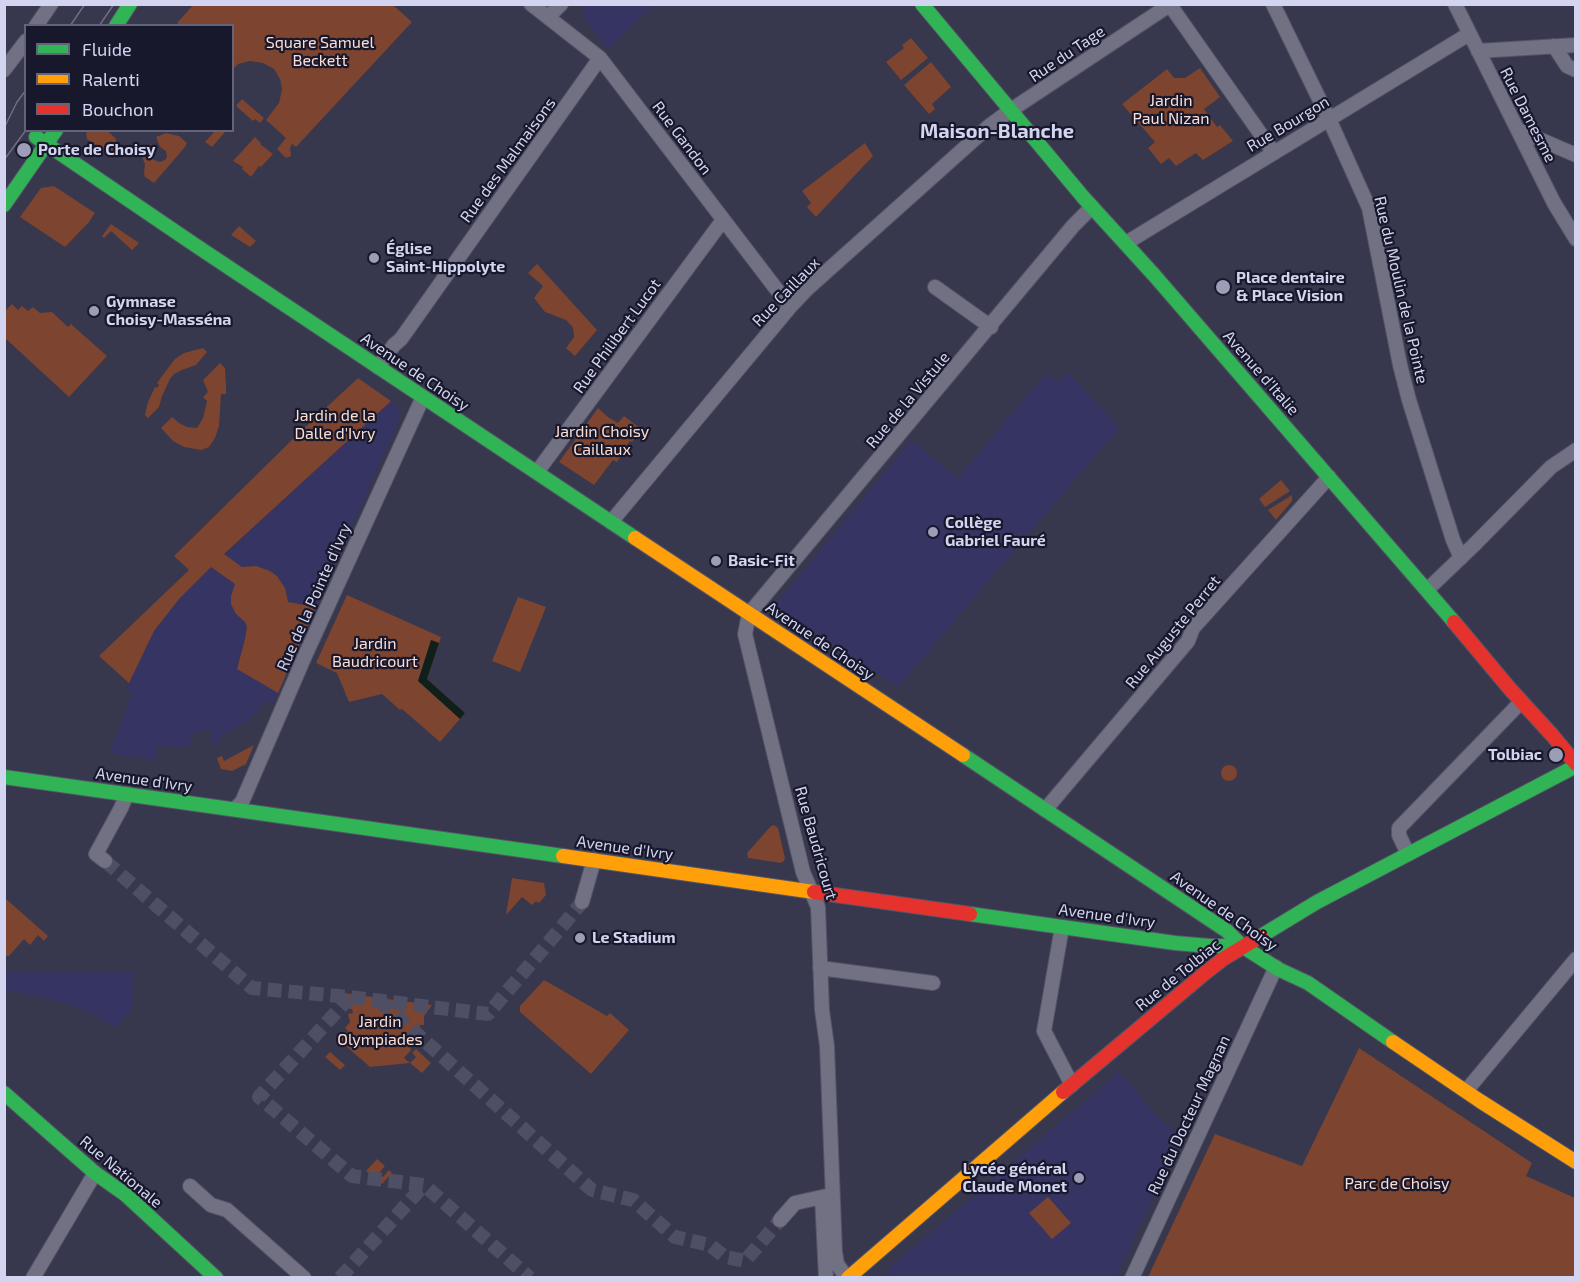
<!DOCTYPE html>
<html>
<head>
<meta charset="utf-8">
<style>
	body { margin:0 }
	#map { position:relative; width:1580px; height:1282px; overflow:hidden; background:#37374d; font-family:"Exo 2",sans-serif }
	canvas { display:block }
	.frame { position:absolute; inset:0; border:6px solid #d3d4ef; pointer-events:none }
	.legend { position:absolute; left:24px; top:24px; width:210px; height:108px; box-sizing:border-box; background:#18182c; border:2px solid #63637a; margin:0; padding:8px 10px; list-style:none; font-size:18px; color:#d3d4ef }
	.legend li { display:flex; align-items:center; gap:12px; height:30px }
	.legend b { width:30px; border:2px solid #63637a }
</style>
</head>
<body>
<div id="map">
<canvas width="1580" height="1282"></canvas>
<div class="frame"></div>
<ul class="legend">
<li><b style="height:8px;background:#30b455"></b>Fluide</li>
<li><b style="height:8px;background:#ff9f0a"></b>Ralenti</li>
<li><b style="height:8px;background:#e5322d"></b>Bouchon</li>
</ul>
</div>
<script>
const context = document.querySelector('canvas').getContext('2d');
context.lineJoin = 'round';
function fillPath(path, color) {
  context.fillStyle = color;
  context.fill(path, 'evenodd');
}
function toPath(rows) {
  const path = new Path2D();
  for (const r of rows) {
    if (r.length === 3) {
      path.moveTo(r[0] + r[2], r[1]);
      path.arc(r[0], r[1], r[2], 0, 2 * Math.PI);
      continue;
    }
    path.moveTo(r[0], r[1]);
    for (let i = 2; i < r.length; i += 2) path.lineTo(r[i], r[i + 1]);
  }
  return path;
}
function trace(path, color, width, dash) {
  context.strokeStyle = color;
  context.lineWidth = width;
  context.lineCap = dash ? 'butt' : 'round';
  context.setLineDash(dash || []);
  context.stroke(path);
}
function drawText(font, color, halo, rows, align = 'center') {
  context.font = font + ' "Exo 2",sans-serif';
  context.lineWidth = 4.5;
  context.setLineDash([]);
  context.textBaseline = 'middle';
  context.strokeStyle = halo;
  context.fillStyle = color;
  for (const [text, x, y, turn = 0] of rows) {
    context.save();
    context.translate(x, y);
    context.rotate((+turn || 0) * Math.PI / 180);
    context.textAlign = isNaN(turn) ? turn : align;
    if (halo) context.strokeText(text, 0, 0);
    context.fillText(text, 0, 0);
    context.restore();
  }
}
fillPath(toPath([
	[584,5,584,4,654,5,608,49,583,16],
	[1068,372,1119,428,898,687,778,608,777,602,781,598,911,440,958,478,1046,373,1058,383],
	[391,401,396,404,400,418,316,607,287,602,285,588,277,576,270,571,249,566,242,568,224,555],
	[211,567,235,584,231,596,239,618,245,622,247,627,245,639,237,669,278,693,273,704,267,700,256,713,244,723,220,737,220,742,217,745,213,744,211,742,211,738,213,735,210,729,190,734,192,746,175,747,158,746,155,760,109,753,133,693,126,689,154,631,179,599],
	[5,971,133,972,132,1009,115,1027,86,1011,66,1003,23,993,5,991],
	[1119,1072,1164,1124,1183,1134,1116,1277,889,1278,887,1270]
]), '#363462');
fillPath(toPath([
	[194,4,393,5,412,22,296,147,292,144,290,148,291,156,286,158,277,149,286,138,266,120,279,103,282,89,280,79,274,69,263,63,250,61,238,64,233,69,232,26,180,25,177,23],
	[911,38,928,58,901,80,886,62,904,48,902,45],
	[931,62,951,87,932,104,935,109,929,114,904,85],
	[1200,68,1220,97,1204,109,1217,127,1220,125,1233,141,1203,160,1196,153,1176,166,1169,158,1161,164,1148,148,1155,142,1122,104,1167,69,1174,78,1185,78],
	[242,99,264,118,260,123,255,119,253,121,236,106],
	[86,131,105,131,110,133,116,139,117,146,122,152,109,154,87,139],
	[215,131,226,131,212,147,205,142],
	[166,133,179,136,187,143,185,147,154,183,145,177,144,174,145,164,140,153,143,149,148,148,150,144,155,149,152,155,154,160,160,162,165,160,167,157,166,151,160,147,156,137],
	[255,137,261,143,260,144,273,154,261,167,259,166,251,177,242,169,243,167,233,161],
	[865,143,873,156,816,217,807,207,811,203,802,191],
	[54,186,95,213,89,222,65,247,20,217,41,188],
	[111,224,139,243,132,250,111,231,104,238,102,236],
	[239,226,256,241,250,247,231,235],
	[537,264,597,330,575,356,566,348,574,337,573,328,571,325,566,320,545,312,534,298,543,286,528,273],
	[12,304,18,310,22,306,28,311,33,307,40,313,52,312,68,327,71,324,107,356,69,397,5,338,5,311],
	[203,348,207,352,196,365,182,370,174,374,170,379,162,396,159,407,148,418,145,415,148,402,155,387,157,388,159,385,157,383,162,376,175,359,184,353],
	[220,363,225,368,226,384,226,394,221,394,219,426,215,438,209,447,201,450,184,447,173,441,161,428,172,417,179,423,187,427,197,428,203,418,207,401,203,397,208,392,203,380],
	[358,378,391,401,224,554,242,567,256,566,270,571,277,576,285,588,288,602,316,607,278,693,237,669,245,639,247,627,245,622,236,614,231,604,231,596,235,584,211,567,179,599,154,631,129,683,99,656,189,570,174,556,301,431],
	[598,408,608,417,618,423,624,416,641,429,632,442,630,441,624,449,625,450,617,462,613,460,594,485,559,462],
	[1281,480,1290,491,1265,507,1259,499],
	[1292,495,1292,501,1276,520,1268,510],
	[347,595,441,637,427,679,465,713,440,742,402,709,400,710,382,694,349,702,337,673,316,663],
	[518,597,546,607,520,672,492,661],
	[254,745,246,764,232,771,221,769,217,758,222,756,224,761],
	[1229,773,8],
	[774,825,778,828,785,858,784,861,781,863,748,858,747,853,771,826],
	[512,878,544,883,546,895,539,903,536,901,532,905,522,897,506,915],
	[5,898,48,936,44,941,38,935,30,945,24,939,9,956,5,956],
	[544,980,607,1016,610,1013,629,1030,591,1074,520,1012,520,1006],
	[343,993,432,1005,424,1016,424,1025,420,1025,420,1034,410,1035,411,1050,404,1058,410,1063,370,1067,339,1040,348,1031,345,1028,350,1022,348,1014,353,1013,352,1009,346,1008,336,1001],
	[1359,1048,1532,1163,1526,1176,1575,1198,1575,1277,1148,1277,1215,1134,1302,1166],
	[416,1049,431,1063,422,1073,410,1063,416,1057,412,1053],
	[330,1052,345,1065,340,1070,325,1057],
	[377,1159,385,1166,379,1173,383,1177,389,1170,392,1173,382,1184,366,1171],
	[1048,1197,1071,1223,1052,1239,1029,1213]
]), '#7d442f');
fillPath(toPath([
	[431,640,439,643,427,679,465,713,460,719,418,681]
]), '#0f201b');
trace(toPath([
	[105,861,252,988,350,997,488,1014,560,929,582,902],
	[350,997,259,1097,352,1176,424,1185,530,1278],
	[380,1001,592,1190,633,1200,675,1237,710,1245,725,1257,745,1261,780,1220],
	[340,1278,424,1185]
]), '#4e4f65', 14, [14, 7]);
const street = toPath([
	[531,4,600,58,790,307],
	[1273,4,1329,119,1369,208,1400,365,1409,400,1453,540,1461,558],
	[1455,4,1554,203,1576,239],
	[1170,5,1274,153],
	[548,17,561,4],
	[36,26,51,4],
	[1554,46,1567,66,1576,70],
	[1478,51,1576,45],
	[4,70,26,41],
	[1518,130,1576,155],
	[1126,243,1469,34],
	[935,287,991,327],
	[378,367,394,345,401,339,600,58],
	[537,472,723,220],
	[611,522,790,307,807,289,988,127,1011,110,1171,4],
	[1427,590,1473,546,1551,467,1576,450],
	[235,809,242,802,304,658,423,397],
	[1045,810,1188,641,1193,628,1329,477],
	[1408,854,1399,835,1399,828,1521,702],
	[105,861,96,854,121,808,127,794],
	[582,902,594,860],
	[1062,927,1044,1031,1072,1085],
	[820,968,933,983],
	[1466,1091,1576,959],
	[190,1186,211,1205,227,1210,304,1278],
	[822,1197,826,1278],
	[780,1220,795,1203,831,1195],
	[33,1278,95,1173],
	[847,1278,837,1264,835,1252,827,1046,822,1010,818,907,803,872,745,634,749,614,1073,226,1092,207],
	[1132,1278,1276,967]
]);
const fast = toPath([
	[922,4,1083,197,1154,275,1454,622],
	[116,26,130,4],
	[36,137,195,245,635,538],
	[4,205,56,130],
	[963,755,1227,931,1242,946,1278,969,1308,983,1393,1042],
	[4,777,563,856],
	[970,914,1175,943,1210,946,1242,946],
	[1261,936,1317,902,1576,766],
	[4,1093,95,1173,126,1195,216,1278]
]);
const slow = toPath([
	[635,538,963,755],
	[563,856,814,892],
	[1393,1042,1480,1101,1576,1162],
	[848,1278,1063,1092]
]);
const jam = toPath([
	[1454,622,1510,689,1552,735,1576,764],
	[814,892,970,914],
	[1063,1092,1205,973,1223,959,1261,936]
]);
trace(street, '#535467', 16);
trace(fast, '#535467', 16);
trace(slow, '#535467', 16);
trace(jam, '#535467', 16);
trace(street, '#717183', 14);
trace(fast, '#30b455', 14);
trace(slow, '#ff9f0a', 14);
trace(jam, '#e5322d', 14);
trace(toPath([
	[70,26,85,4],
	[99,26,114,4],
	[4,128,17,102,26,90],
	[4,160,26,130]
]), '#6e6e7f', 1.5);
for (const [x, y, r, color] of [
	[24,150,8,"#9c9db6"],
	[374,258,6,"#9c9db6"],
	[1223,287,8,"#9c9db6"],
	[94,311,6,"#9c9db6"],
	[933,532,6,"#9c9db6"],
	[716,561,6,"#9c9db6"],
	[1556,755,8,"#9c9db6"],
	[580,938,6,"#9c9db6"],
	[1079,1178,6,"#9c9db6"]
]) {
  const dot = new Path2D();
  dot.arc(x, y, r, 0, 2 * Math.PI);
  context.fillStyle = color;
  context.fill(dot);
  trace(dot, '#18182c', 2);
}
drawText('16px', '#fbddd2', '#18182c', [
	["Square Samuel",320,43],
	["Beckett",320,61],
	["Jardin",1171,101],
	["Paul Nizan",1171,119],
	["Jardin de la",335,416],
	["Dalle d'Ivry",335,434],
	["Jardin Choisy",602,432],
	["Caillaux",602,450],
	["Jardin",375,644],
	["Baudricourt",375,662],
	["Jardin",380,1022],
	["Olympiades",380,1040],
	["Parc de Choisy",1397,1184]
]);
drawText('16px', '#d3d4ef', '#18182c', [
	["Rue du Tage",1067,54,-34],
	["Rue Damesme",1528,115,63],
	["Rue Bourgon",1288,124,-31],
	["Rue Gandon",682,138,53],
	["Rue des Malmaisons",508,160,-54],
	["Rue du Moulin de la Pointe",1401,290,77],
	["Rue Caillaux",786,292,-46],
	["Rue Philibert Lucot",617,336,-54],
	["Avenue de Choisy",415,372,34],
	["Avenue d'Italie",1261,373,49],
	["Rue de la Vistule",908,400,-50],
	["Rue de la Pointe d'Ivry",314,597,-66],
	["Rue Auguste Perret",1173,632,-51],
	["Avenue de Choisy",820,641,34],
	["Avenue d'Ivry",144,780,8],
	["Rue Baudricourt",816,843,74],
	["Avenue d'Ivry",625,848,8],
	["Avenue de Choisy",1224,911,35],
	["Avenue d'Ivry",1107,916,8],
	["Rue de Tolbiac",1178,975,-39],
	["Rue du Docteur Magnan",1189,1115,-65],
	["Rue Nationale",121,1172,40]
]);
drawText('bold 16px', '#d3d4ef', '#18182c', [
	["Porte de Choisy",38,150],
	["Église",386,249],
	["Saint-Hippolyte",386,267],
	["Place dentaire",1236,278],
	["& Place Vision",1236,296],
	["Gymnase",106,302],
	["Choisy-Masséna",106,320],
	["Collège",945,523],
	["Gabriel Fauré",945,541],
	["Basic-Fit",728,561],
	["Tolbiac",1542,755,"right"],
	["Le Stadium",592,938],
	["Lycée général",1067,1169,"right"],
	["Claude Monet",1067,1187,"right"]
], 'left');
drawText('bold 20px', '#d3d4ef', '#18182c', [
	["Maison-Blanche",997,131]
]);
</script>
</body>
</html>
